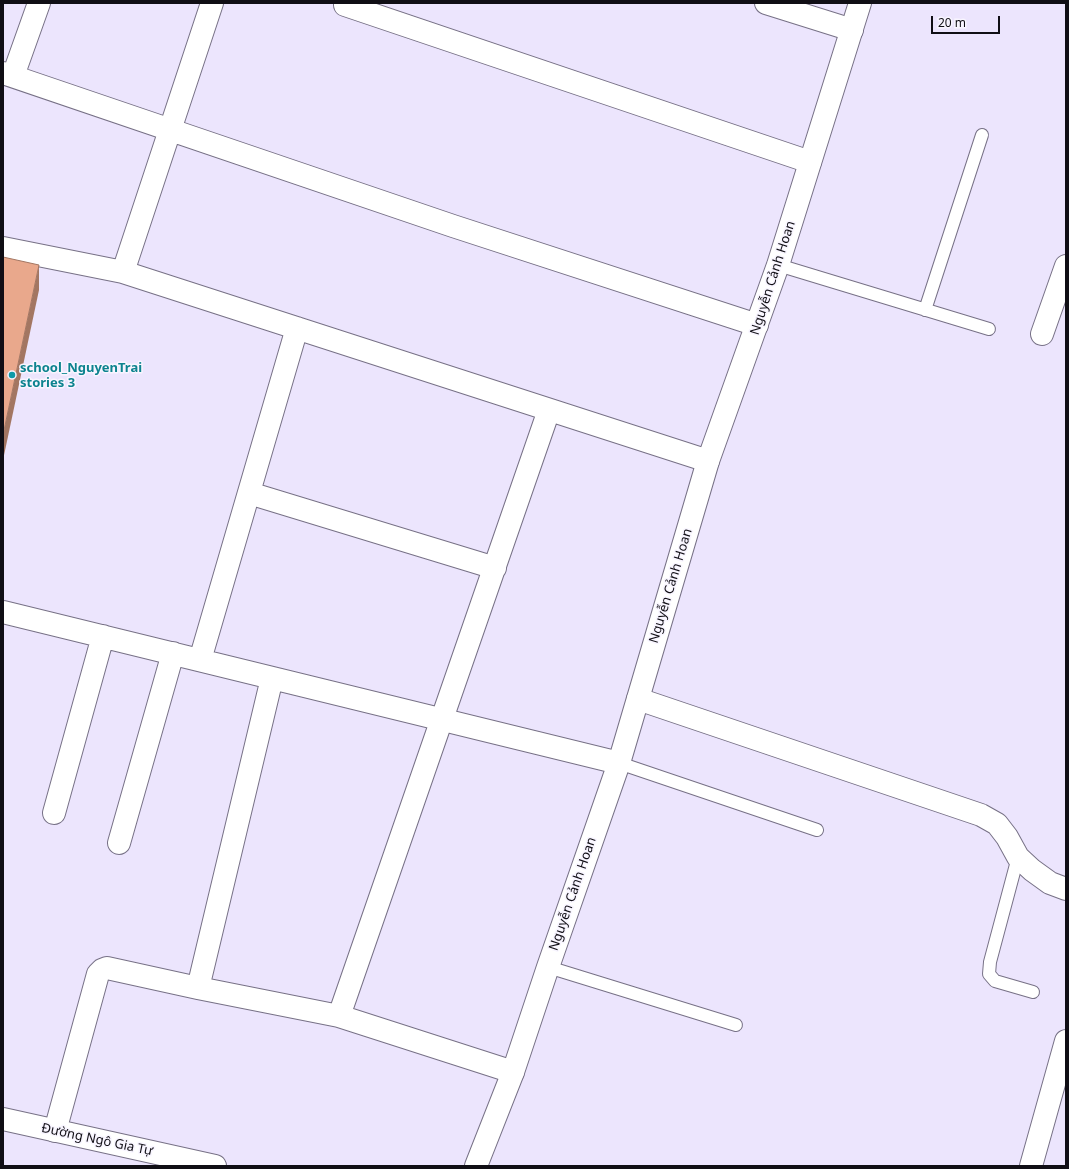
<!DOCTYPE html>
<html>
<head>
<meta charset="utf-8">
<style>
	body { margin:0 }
	#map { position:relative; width:1069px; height:1169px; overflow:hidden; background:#ece5fd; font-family:"Noto Sans",sans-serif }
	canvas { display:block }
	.frame { position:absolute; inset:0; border:4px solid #100e15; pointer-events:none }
	.scale { position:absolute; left:931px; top:16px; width:69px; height:18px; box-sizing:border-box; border:2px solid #100e15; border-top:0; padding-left:5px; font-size:12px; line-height:14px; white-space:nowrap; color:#100e15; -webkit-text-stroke:3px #f8f5ff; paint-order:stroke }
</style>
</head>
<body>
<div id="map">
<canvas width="1069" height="1169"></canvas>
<div class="frame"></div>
<div class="scale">20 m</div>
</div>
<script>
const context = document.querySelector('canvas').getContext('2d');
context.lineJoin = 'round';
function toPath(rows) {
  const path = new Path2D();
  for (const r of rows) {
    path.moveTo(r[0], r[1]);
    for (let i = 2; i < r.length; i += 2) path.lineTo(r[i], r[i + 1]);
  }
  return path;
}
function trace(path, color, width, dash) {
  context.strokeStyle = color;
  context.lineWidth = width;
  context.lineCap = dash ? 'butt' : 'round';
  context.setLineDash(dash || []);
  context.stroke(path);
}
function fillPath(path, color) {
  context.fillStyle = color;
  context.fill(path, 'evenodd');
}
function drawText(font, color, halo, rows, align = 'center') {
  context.font = font + ' "Noto Sans",sans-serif';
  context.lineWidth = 3;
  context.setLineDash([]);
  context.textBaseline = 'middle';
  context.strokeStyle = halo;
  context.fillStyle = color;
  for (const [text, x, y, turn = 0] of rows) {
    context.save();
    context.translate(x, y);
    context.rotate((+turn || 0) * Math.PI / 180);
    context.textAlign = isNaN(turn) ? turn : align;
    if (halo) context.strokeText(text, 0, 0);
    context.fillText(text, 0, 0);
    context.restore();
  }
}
const service = toPath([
	[778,265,989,329],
	[925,310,982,135],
	[619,763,817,830],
	[1018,857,990,962,989,974,995,981,1033,992],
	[548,967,736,1025]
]);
const minor = toPath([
	[766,3,852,30],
	[345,5,810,162],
	[3,73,453,226,757,325],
	[13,76,39,3],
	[3,248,123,272,708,461],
	[123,272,212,3],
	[1042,334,1066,266],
	[249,493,495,568],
	[3,612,619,763],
	[200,660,297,328],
	[638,699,981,815,997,824,1007,837,1018,857,1032,870,1050,883,1066,889],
	[54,813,103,636],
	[119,843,173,653],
	[198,988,272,678],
	[339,1016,549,410],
	[55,1131,98,974,102,970,107,968,198,988,339,1016,513,1072],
	[1031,1166,1066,1041]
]);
const tertiary = toPath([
	[3,1119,215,1166],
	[476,1166,513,1072,548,967,619,763,708,461,778,265,860,3]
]);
trace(service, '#777186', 14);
trace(minor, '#777186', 24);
trace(tertiary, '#777186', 24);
trace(service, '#fff', 12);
trace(minor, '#fff', 22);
trace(tertiary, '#fff', 22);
fillPath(toPath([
	[39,265,39,290,3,460,3,435]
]), '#a37662');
const building = toPath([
	[3,257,39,265,3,435,3,257]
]);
fillPath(building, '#e9a88c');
trace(building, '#a37662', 1);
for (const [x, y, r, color] of [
	[12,375,4,"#0f9aa8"]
]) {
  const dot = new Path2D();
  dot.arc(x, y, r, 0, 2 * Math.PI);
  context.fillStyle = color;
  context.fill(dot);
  trace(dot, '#f8f5ff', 1.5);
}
drawText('13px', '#100e15', '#f8f5ff', [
	["Nguyễn Cảnh Hoan",773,278,-72],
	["Nguyễn Cảnh Hoan",671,586,-73],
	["Nguyễn Cảnh Hoan",573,894,-71],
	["Đường Ngô Gia Tự",97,1140,12]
]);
drawText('bold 13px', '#0d838f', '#f8f5ff', [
	["school_NguyenTrai",20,368],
	["stories 3",20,383]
], 'left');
</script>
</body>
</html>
